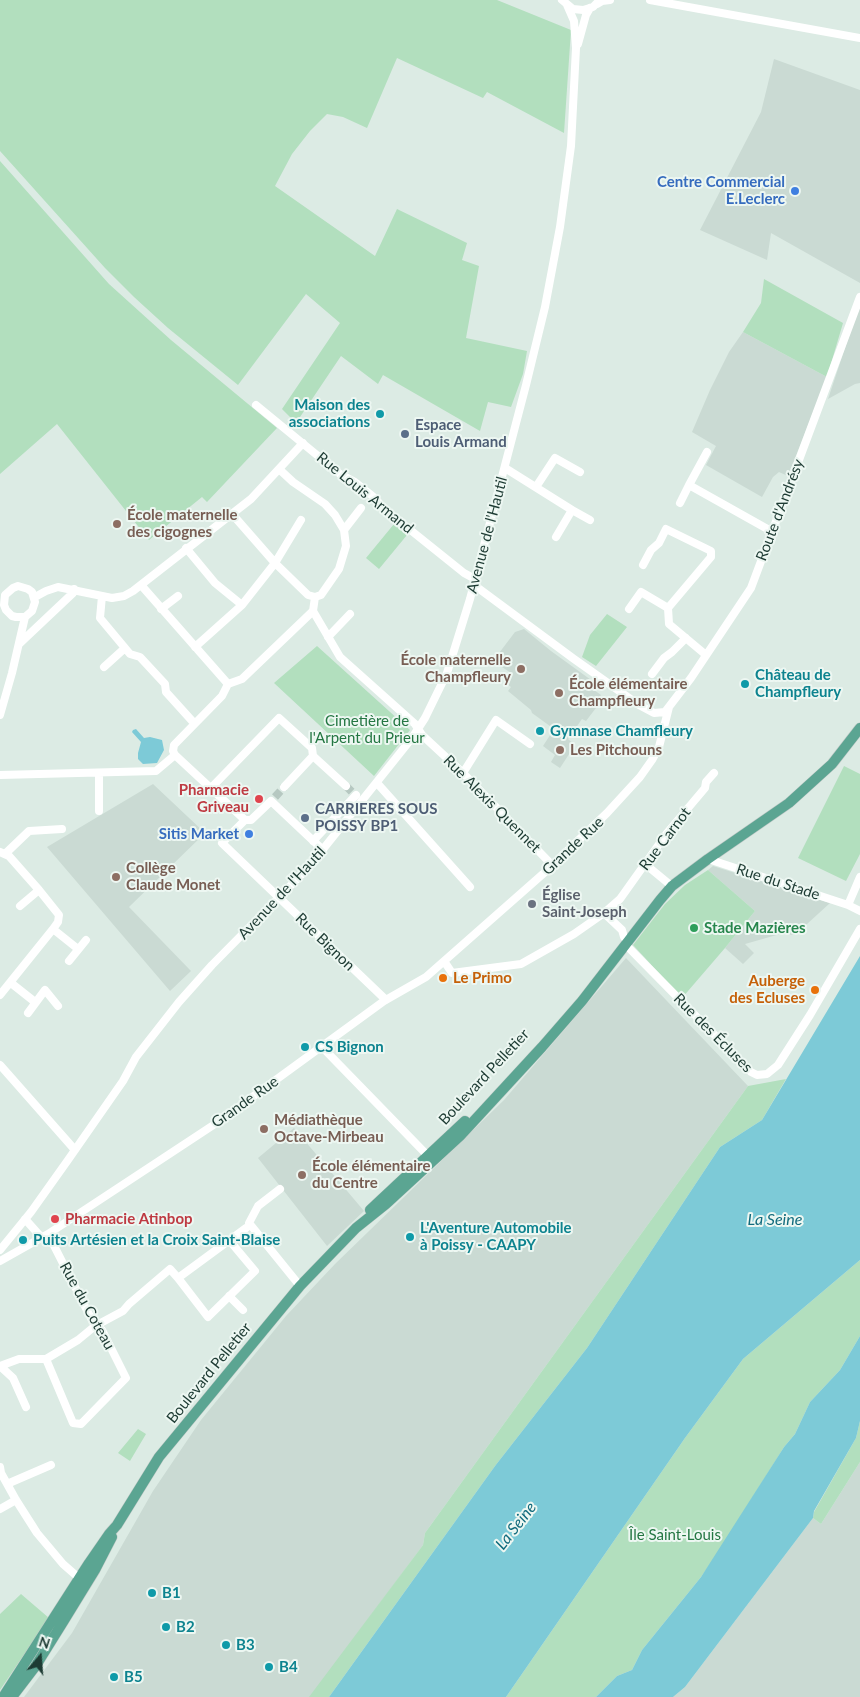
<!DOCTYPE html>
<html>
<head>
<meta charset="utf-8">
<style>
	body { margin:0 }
	#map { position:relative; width:860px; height:1697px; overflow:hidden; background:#dcebe4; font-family:Lato,sans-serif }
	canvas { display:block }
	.north { position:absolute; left:15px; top:1632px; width:50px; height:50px; -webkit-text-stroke:4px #edf7f2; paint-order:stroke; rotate:18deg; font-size:14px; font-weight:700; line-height:20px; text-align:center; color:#1d3b33 }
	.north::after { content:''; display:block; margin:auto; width:18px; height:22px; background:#1d3b33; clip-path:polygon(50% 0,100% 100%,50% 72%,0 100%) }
</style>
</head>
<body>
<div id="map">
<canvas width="860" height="1697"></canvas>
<div class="north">N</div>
</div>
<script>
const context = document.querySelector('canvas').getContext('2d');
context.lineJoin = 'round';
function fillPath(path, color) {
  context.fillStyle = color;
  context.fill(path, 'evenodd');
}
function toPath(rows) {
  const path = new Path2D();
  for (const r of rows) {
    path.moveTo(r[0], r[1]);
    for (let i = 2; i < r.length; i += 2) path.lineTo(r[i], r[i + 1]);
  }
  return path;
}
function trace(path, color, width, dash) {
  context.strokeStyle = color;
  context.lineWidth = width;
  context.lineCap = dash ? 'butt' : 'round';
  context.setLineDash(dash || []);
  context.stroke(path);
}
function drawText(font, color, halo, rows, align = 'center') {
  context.font = font + ' Lato,sans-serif';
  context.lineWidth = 4;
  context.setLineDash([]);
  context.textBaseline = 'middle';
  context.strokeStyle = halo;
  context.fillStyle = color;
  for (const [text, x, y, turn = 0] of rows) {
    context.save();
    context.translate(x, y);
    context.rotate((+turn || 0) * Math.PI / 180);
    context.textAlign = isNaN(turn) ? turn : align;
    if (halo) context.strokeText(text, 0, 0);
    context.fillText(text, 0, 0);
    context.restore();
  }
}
fillPath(toPath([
	[774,59,860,90,860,283,771,233,767,260,700,230,761,112],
	[860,303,860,383,855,384,828,399],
	[743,332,827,377,788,476,779,472,773,477,762,497,706,465,716,446,692,432,710,390,729,352],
	[524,629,551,651,598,685,594,690,601,695,597,702,599,704,586,721,582,719,568,739,575,745,560,768,551,762,555,755,543,746,554,729,532,713,531,710,508,691,511,687,504,682,511,673,493,661,515,632],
	[153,784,205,833,129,907,191,971,170,991,47,847],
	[713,866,830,903,795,935,780,934,745,944,754,953,743,964,725,948,755,911,708,870],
	[626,958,748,1086,425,1533,423,1545,311,1697,24,1697,72,1633,153,1491,201,1420,286,1316,335,1264,504,1100],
	[294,1128,364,1211,327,1246,258,1158],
	[860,1462,860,1697,673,1697,685,1687,813,1518,821,1524]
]), '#cadad3');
fillPath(toPath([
	[0,0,497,0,571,30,564,133,487,92,483,98,397,58,367,128,343,117,327,114,310,131,292,154,275,186,375,256,397,209,467,243,462,260,479,266,466,338,527,351,523,374,511,407,488,402,480,431,383,375,378,384,341,356,296,423,282,409,340,323,306,294,238,385,168,328,134,297,105,268,0,151],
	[0,161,109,284,171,340,277,428,207,502,202,497,149,540,57,424,0,474],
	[764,279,843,323,827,377,743,332,761,303],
	[394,524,407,535,379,569,366,558],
	[607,614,627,627,596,666,582,657,590,635],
	[317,646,410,730,374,776,274,683],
	[844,766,860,774,860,854,846,881,798,858],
	[708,870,755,911,725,948,682,998,633,945,665,904,685,885],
	[786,1079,762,1120,720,1147,587,1348,495,1466,329,1697,309,1697,423,1545,425,1533,748,1086],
	[860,1260,860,1336,840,1370,810,1402,795,1434,784,1447,718,1553,701,1577,642,1650,632,1670,617,1676,596,1697,506,1697,685,1438,743,1359],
	[860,1421,860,1462,821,1524,813,1518,814,1512,856,1438],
	[138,1429,146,1434,130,1461,118,1453],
	[21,1594,49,1618,0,1690,0,1614]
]), '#b2dfbe');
fillPath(toPath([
	[136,729,144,738,150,737,162,740,164,750,157,763,143,764,138,759,138,753,141,742,132,732,133,730],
	[860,956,860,1260,743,1359,685,1438,506,1697,329,1697,495,1466,587,1348,720,1147,762,1120],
	[860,1336,860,1421,856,1438,814,1511,813,1518,685,1687,673,1697,596,1697,617,1676,632,1670,642,1650,701,1577,784,1447,795,1434,810,1402,840,1370]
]), '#7dcad7');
trace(toPath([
	[346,786,353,793],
	[275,797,284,787]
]), '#b6c8c1', 8, [8, 4]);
const major = toPath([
	[370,1210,465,1121],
	[3,1697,89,1563,109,1534,117,1525,159,1457,300,1286,356,1228,386,1204,460,1136,542,1047,582,1001,660,900,672,886,708,859,789,803,832,764,860,728],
	[12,1697,35,1667,63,1622,95,1570,112,1537]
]);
trace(major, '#c0c8c6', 11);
trace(toPath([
	[562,0,573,9,583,10,593,7,600,0],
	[650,0,860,38],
	[597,4,602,1,610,0],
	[578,44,586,15,590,8],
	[256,405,340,474,355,482,375,498,383,508,464,573,475,579],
	[707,452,689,485,771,531],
	[505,468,572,510,556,537],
	[536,487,555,458,580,472],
	[680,503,689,485],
	[572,510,590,520],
	[233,515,275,563,308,595,315,597],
	[344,530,361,508],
	[186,548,215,583,242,605],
	[643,565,651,550,659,543,666,529,711,551,711,557,668,608,669,624,706,655],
	[141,585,228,684],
	[474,585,574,659,639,705,654,713,665,712,691,678,751,588,860,297],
	[102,596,100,618,130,654,140,657,165,684,166,692,194,723],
	[35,597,46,591,58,587,112,598,124,596,133,591,251,499,303,443],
	[161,609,178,596],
	[629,609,641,592,668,608],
	[313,611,340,657,415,724,422,735,463,773,553,866],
	[328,637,350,614],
	[19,644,73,593,74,589],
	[195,647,242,605,275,563,301,520],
	[104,667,125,648],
	[652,674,664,658,672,652,686,638],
	[0,715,12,673,25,617,32,611,35,602,32,592,28,589,18,586,13,588,5,595,4,605,6,610,12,616,16,617,25,617],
	[175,755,173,751,174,745,222,696,228,684,242,679,313,611,315,597,321,595,339,569,346,546,344,530,335,515,325,504,293,482,279,469],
	[175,755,245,820],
	[99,773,99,811],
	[463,773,496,720,530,744],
	[0,775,156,771,175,755],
	[377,783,470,887],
	[284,787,313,756],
	[210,789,279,718,312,748,313,756,346,786],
	[245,820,222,843,386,1000],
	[245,820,251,820,271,801,323,850],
	[313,841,356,795],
	[0,852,9,856,39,890,59,915,58,922,53,929,0,995],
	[5,854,29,831,62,829],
	[708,859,848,905,860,911],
	[645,864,668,883],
	[848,905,860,877],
	[20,906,39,890],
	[604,913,622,930,624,937],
	[53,929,78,949],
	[626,945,751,1072,757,1075,767,1074,778,1065,810,1015,860,929],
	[69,961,86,940],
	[444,961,452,973,521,964,574,934,604,913,620,899,667,833,705,788,706,782,714,773],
	[11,983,35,1002],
	[28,1013,45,990,58,1006],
	[322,1047,430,1158],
	[0,1065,75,1150],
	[280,1189,258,1206,249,1223,300,1286],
	[25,1219,41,1237],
	[0,1250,31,1212,68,1160,123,1081,136,1057,179,1002,212,965,308,868,412,738,425,718,447,673,470,599,526,385,545,307,560,227,571,146,576,48,574,21,567,5],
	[0,1261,48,1234,218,1122,384,1001,426,977,544,873,607,813,640,777,652,760,659,747,669,707],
	[178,1278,208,1317,255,1271,229,1240],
	[229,1296,243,1310],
	[46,1359,73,1423,81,1424,126,1378,102,1330,95,1326,48,1234],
	[0,1366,19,1359,46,1359,78,1340,95,1326,123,1311,129,1304,170,1269,178,1278,246,1228],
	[0,1366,13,1378,26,1407],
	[0,1467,1,1473,16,1500,37,1533,63,1564,79,1578,84,1579],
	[7,1484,51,1465],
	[0,1509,16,1500]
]), '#fff', 8);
trace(major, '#5ba592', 10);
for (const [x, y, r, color] of [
	[795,191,5,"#3f7fe0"],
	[380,414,5,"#0f9aa8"],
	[405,434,5,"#5c6f8a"],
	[117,524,5,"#8d6e63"],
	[521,669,5,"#8d6e63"],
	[745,684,5,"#0f9aa8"],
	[559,693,5,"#8d6e63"],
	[540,731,5,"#0f9aa8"],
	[560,750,5,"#8d6e63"],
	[259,799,5,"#e0444e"],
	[305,818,5,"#5c6f8a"],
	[249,834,5,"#3f7fe0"],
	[116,877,5,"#8d6e63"],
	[532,904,5,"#6b7280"],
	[694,928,5,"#2e9e5b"],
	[443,978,5,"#e8710a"],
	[815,990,5,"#e8710a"],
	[305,1047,5,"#0f9aa8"],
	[264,1129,5,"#8d6e63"],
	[302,1175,5,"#8d6e63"],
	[55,1219,5,"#e0444e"],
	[410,1237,5,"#0f9aa8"],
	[23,1240,5,"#0f9aa8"],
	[152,1593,5,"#0f9aa8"],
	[166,1627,5,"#0f9aa8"],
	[226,1645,5,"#0f9aa8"],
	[269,1667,5,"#0f9aa8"],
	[114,1677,5,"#0f9aa8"]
]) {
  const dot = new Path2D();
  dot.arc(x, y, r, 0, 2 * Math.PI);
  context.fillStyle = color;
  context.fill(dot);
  trace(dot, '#edf7f2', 2);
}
drawText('bold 15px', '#366cbe', '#edf7f2', [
	["Centre Commercial",785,182],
	["E.Leclerc",785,199],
	["Sitis Market",239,834]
], 'right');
drawText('bold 15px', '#0d838f', '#edf7f2', [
	["Maison des",370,405,"right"],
	["associations",370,422,"right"],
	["Château de",755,675],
	["Champfleury",755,692],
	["Gymnase Chamfleury",550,731],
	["CS Bignon",315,1047],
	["L'Aventure Automobile",420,1228],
	["à Poissy - CAAPY",420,1245],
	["Puits Artésien et la Croix Saint-Blaise",33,1240],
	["B1",162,1593],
	["B2",176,1627],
	["B3",236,1645],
	["B4",279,1667],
	["B5",124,1677]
], 'left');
drawText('bold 15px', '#4e5e75', '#edf7f2', [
	["Espace",415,425],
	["Louis Armand",415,442],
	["CARRIERES SOUS",315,809],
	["POISSY BP1",315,826]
], 'left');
drawText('15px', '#1d3b33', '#edf7f2', [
	["Rue Louis Armand",365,493,39],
	["Route d'Andrésy",780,510,-69],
	["Avenue de l'Hautil",487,535,-75],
	["Rue Alexis Quennet",492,804,45],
	["Rue Carnot",665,839,-53],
	["Grande Rue",573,846,-43],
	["Rue du Stade",778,882,18],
	["Avenue de l'Hautil",282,893,-47],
	["Rue Bignon",325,942,44],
	["Rue des Écluses",713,1033,45],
	["Boulevard Pelletier",484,1077,-47],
	["Grande Rue",245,1102,-35],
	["Rue du Coteau",87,1306,61],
	["Boulevard Pelletier",209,1373,-51]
]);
drawText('bold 15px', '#785e54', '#edf7f2', [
	["École maternelle",127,515],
	["des cigognes",127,532],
	["École maternelle",511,660,"right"],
	["Champfleury",511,677,"right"],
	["École élémentaire",569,684],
	["Champfleury",569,701],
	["Les Pitchouns",570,750],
	["Collège",126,868],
	["Claude Monet",126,885],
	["Médiathèque",274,1120],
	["Octave-Mirbeau",274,1137],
	["École élémentaire",312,1166],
	["du Centre",312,1183]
], 'left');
drawText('15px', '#237642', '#edf7f2', [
	["Cimetière de",367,721],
	["l'Arpent du Prieur",367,738],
	["Île Saint-Louis",675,1535]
]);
drawText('bold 15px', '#be3a42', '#edf7f2', [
	["Pharmacie",249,790],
	["Griveau",249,807],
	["Pharmacie Atinbop",65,1219,"left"]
], 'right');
drawText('bold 15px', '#5b616d', '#edf7f2', [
	["Église",542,895],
	["Saint-Joseph",542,912]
], 'left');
drawText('bold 15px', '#27864d', '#edf7f2', [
	["Stade Mazières",704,928]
], 'left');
drawText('bold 15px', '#c56008', '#edf7f2', [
	["Le Primo",453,978],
	["Auberge",805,981,"right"],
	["des Ecluses",805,998,"right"]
], 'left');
drawText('italic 16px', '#116b7d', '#edf7f2', [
	["La Seine",775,1220],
	["La Seine",516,1526,-52]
]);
</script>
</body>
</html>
